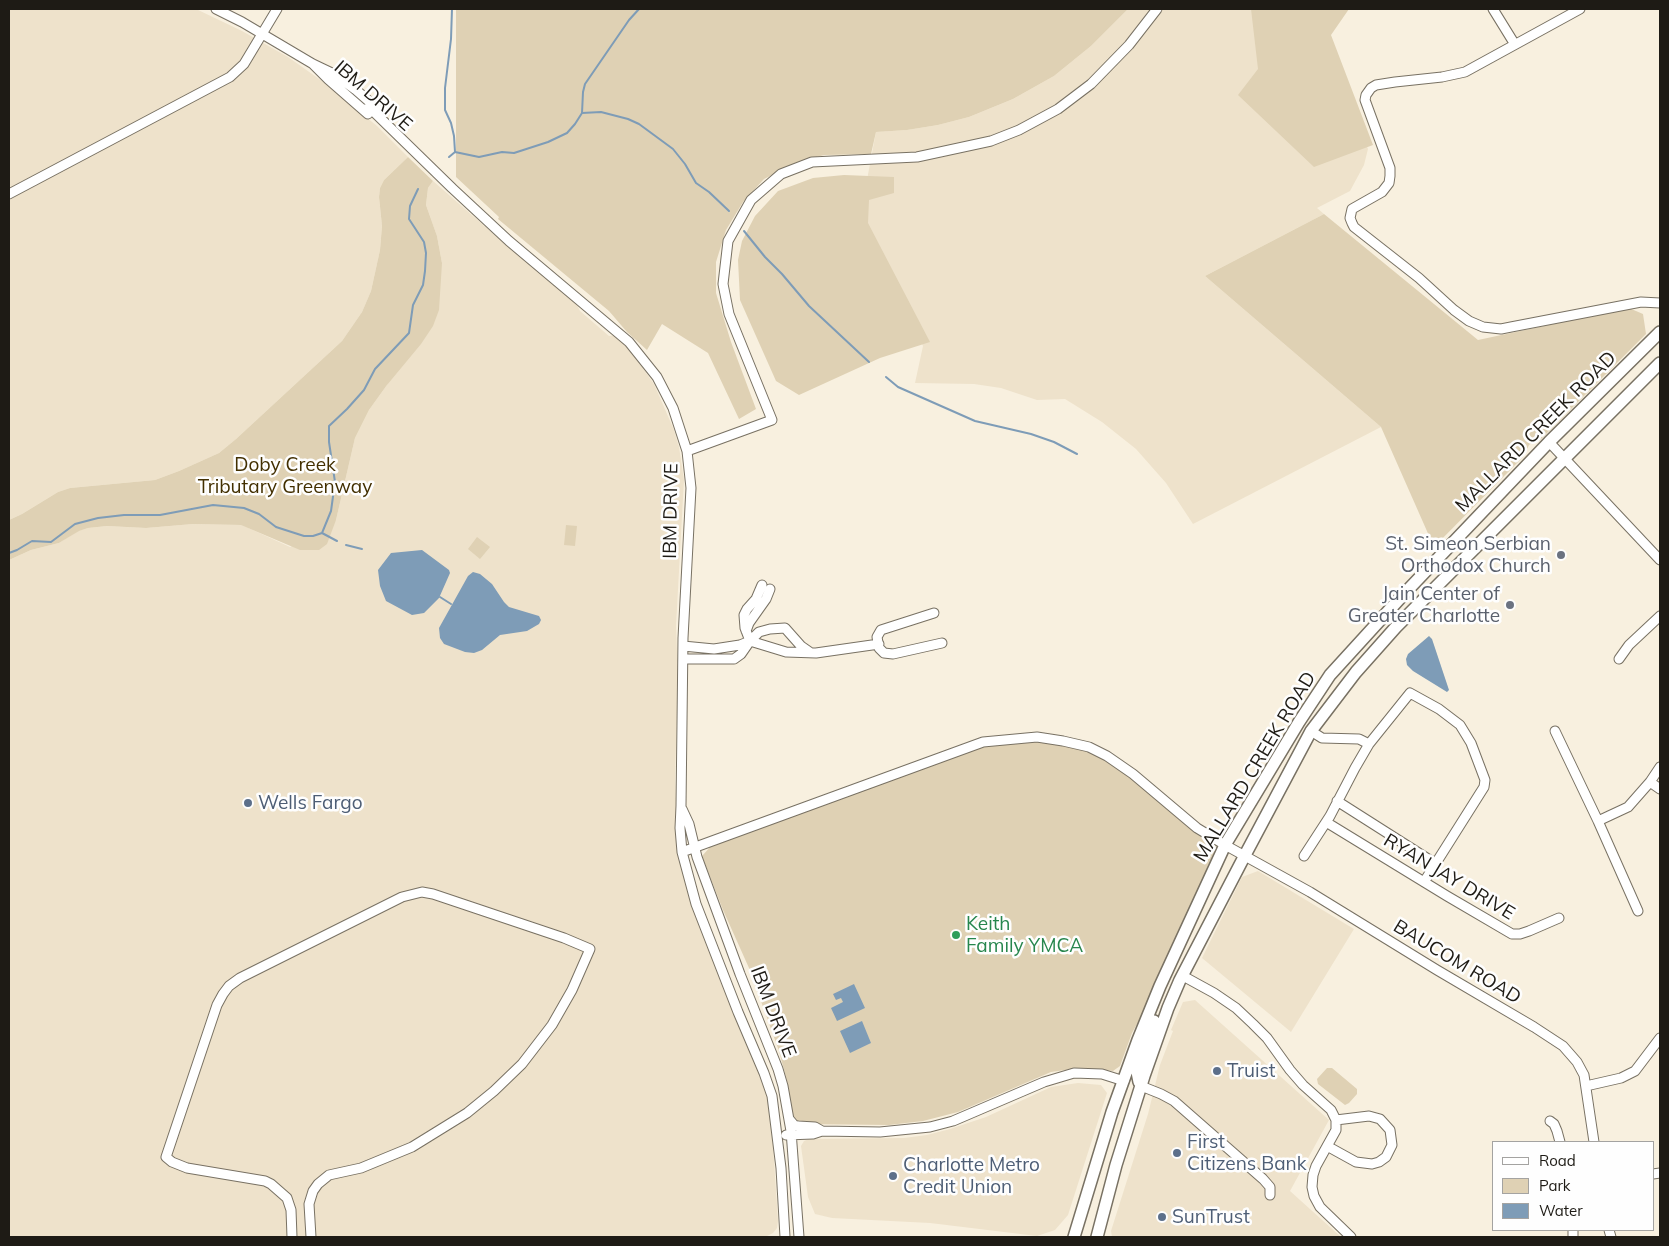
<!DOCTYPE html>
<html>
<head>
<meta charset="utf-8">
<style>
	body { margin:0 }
	#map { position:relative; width:1669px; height:1246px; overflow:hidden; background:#f8f0df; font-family:Mulish,sans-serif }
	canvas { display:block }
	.frame { position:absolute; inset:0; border:10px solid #1e1b15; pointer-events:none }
	.legend { position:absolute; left:1492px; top:1141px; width:162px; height:90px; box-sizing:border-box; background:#fefefe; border:1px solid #a4a3a1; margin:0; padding:6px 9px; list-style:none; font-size:15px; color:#1e1b15 }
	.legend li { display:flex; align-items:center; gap:10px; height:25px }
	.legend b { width:25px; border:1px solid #a4a3a1 }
</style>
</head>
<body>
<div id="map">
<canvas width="1669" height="1246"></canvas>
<div class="frame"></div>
<ul class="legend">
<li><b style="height:6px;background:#fff"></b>Road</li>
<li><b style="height:14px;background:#dfd1b4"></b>Park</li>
<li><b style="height:14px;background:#7e9cb7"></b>Water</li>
</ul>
</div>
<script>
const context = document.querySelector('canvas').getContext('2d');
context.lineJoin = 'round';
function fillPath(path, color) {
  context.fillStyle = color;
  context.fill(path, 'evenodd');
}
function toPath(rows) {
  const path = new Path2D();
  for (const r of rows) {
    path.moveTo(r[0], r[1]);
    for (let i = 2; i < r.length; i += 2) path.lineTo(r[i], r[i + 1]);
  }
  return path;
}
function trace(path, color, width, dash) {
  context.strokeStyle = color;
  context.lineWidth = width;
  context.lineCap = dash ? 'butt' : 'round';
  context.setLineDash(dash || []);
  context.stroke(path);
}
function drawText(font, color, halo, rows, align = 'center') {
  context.font = font + ' Mulish,sans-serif';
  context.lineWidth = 5;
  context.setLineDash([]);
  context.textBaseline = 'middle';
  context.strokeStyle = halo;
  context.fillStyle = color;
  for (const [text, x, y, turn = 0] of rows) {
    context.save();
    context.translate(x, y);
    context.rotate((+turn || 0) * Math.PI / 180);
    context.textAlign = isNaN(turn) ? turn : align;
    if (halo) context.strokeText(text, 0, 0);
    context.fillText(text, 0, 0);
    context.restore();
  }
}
fillPath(toPath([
	[9,9,196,9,242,31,288,57,322,81,377,126,408,157,384,180,380,188,379,197,382,226,380,250,371,291,362,312,342,341,236,439,219,453,179,471,155,480,70,488,58,492,22,514,9,520],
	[1128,9,1321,9,1339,81,1368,149,1364,165,1350,191,1317,208,1324,214,1205,276,1381,427,1193,524,1166,483,1136,449,1102,422,1065,399,1037,400,1001,388,974,384,915,383,923,346,859,222,876,132,907,130,938,125,969,117,1013,99,1054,76,1091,46],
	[433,181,489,230,575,301,580,311,609,336,615,335,628,347,654,384,674,430,679,447,684,480,676,626,678,679,675,778,678,841,686,884,690,897,716,967,767,1095,772,1130,778,1221,777,1228,773,1233,765,1237,9,1237,9,560,31,550,59,543,78,531,88,528,107,526,146,528,193,524,242,525,290,547,336,520,355,438,369,410,387,385,442,263,437,236,426,205,428,188],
	[1258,871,1354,929,1291,1032,1202,958,1242,877],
	[1195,1000,1329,1120,1290,1191,1341,1237,1112,1237,1111,1231,1148,1114,1160,1065,1173,1031,1171,1030,1183,1002],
	[1078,1083,1101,1085,1107,1093,1068,1215,1055,1230,1037,1236,930,1223,832,1218,815,1214,808,1197,801,1146,804,1141,809,1139,904,1138,927,1135,950,1129,986,1117,1051,1087]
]), '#eee2cb');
fillPath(toPath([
	[456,9,1128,9,1091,46,1054,76,1013,99,969,117,938,125,907,130,876,132,871,154,824,155,798,162,764,179,743,202,726,230,716,262,716,293,731,342,756,409,739,419,708,353,662,324,647,350,627,332,609,311,498,219,499,217,456,177],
	[1251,9,1349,9,1331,35,1373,145,1314,167,1238,95,1258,69],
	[408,157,433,181,428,188,426,205,437,236,442,263,439,310,433,326,421,344,387,385,369,410,355,438,336,520,327,544,319,550,300,550,241,525,193,524,146,528,107,526,88,528,79,531,59,543,31,550,9,560,9,520,22,514,58,492,70,488,155,480,179,471,219,453,236,439,342,341,362,312,371,291,380,250,382,226,379,197,380,188,384,180],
	[844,175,894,177,894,193,869,200,868,223,930,342,880,358,799,395,776,381,740,300,738,260,742,241,755,216,778,191,813,178],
	[1324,214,1478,340,1629,308,1643,314,1646,334,1539,441,1533,442,1529,445,1523,457,1434,547,1381,427,1205,276],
	[566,525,577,526,575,546,564,545],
	[477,537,490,547,480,559,468,549],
	[1038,740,1086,750,1115,765,1215,844,1216,846,1205,879,1147,1006,1132,1033,1120,1066,1113,1071,1080,1068,1051,1072,958,1112,923,1121,889,1125,800,1124,793,1116,787,1081,779,1051,749,968,723,910,702,856,712,845,983,746],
	[1327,1068,1332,1068,1357,1089,1357,1094,1349,1103,1345,1105,1318,1084,1317,1079]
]), '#dfd1b4');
fillPath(toPath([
	[422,550,449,570,450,573,439,598,424,613,412,615,386,601,380,586,378,570,391,553],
	[473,572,480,574,492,584,504,602,509,607,539,616,541,620,539,624,527,631,500,635,482,650,474,653,465,652,444,644,440,638,439,628,468,576],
	[1429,636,1432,639,1449,690,1447,692,1413,671,1407,665,1406,659,1408,654],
	[854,984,865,1008,837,1021,831,1008,843,1002,841,998,836,1000,833,994],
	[862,1021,871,1043,850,1053,840,1031]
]), '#7e9cb7');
trace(toPath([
	[452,9,451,39,445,88,445,110,451,123,454,136,455,152],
	[582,113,601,112,628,119,639,124,673,149,685,164,696,183,709,192,729,211],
	[455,152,479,157,502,152,514,153,548,142,567,133,575,124,582,113,583,92,585,84,629,20,639,9],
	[449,157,455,152],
	[744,231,765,257,782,274,809,306,869,362],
	[886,377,898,387,975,421,1031,434,1054,442,1077,454],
	[322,533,337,541],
	[346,545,362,549],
	[9,553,17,550,32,541,51,542,75,524,98,518,124,515,160,515,213,505,244,508,259,514,276,527,304,536,313,536,322,533,331,511,335,482,329,442,329,426,347,409,364,390,375,369,409,333,413,305,423,285,425,271,426,253,424,242,409,219,410,206,418,189],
	[440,597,451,604]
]), '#7e9cb7', 2);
const minor = toPath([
	[216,9,242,22,313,64,334,74,356,90,379,110],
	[1493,9,1514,43],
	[1580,9,1465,72,1442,77,1395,82,1376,85,1371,88,1366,95,1365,100,1390,168,1390,176,1389,183,1382,192,1352,209,1350,218,1352,223,1354,227,1419,278,1454,310,1469,321,1483,327,1501,329,1511,327,1641,302,1660,303],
	[313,64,328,79,368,114],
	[364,110,368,108,373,111,452,188,509,241,629,342,657,377,673,408,687,451,691,488,683,638,681,806,680,828,682,852,696,904,738,1012,764,1073,772,1096,781,1168,785,1237],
	[9,194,230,77,244,64,277,9],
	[1549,442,1660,560],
	[687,451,772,420,729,314,723,284,728,241,751,200,781,174,812,162,917,157,991,141,1019,130,1058,109,1091,84,1129,45,1157,9],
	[934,613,881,630,877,637,879,648,884,653,893,654,942,643],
	[746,631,749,623,766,599,770,589],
	[750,641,745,628,744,615,747,609,756,599,762,585],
	[683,646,714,649,740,645,750,641,786,652,816,653,879,644],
	[684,659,734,659,741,654,750,641,759,632,770,629,785,628,801,646,811,653],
	[1619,659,1629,645,1660,616],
	[1311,731,1322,738,1359,739,1369,744],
	[1555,731,1598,821,1638,911],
	[1650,782,1660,789],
	[1337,801,1436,864],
	[682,809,689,824,697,857,740,974,778,1069,783,1086,791,1131,799,1237],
	[1598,821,1628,807,1650,782,1660,767],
	[1326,822,1447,896,1512,934,1520,934,1529,931,1559,918],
	[682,852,983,742,1037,737,1063,741,1089,747,1107,756,1133,774,1197,828,1225,845,1310,892,1437,970,1534,1027,1563,1046,1577,1062,1584,1075,1594,1142],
	[1304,856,1330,816,1355,768,1369,744,1410,693,1439,709,1460,725,1471,743,1485,780,1484,787,1424,882],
	[1183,976,1214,993,1236,1008,1253,1024,1267,1038,1290,1070,1303,1085,1331,1110,1336,1120,1336,1130,1316,1166,1313,1175,1312,1187,1314,1196,1320,1207,1351,1237],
	[1141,1086,1161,1094,1174,1101,1263,1179,1270,1187,1270,1195],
	[1586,1086,1621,1078,1635,1071,1660,1038],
	[789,1119,794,1125,798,1126,815,1127,822,1131],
	[1550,1121,1554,1124,1557,1131,1560,1142],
	[786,1135,813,1134,822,1131,880,1132,930,1127,953,1121,1044,1082,1074,1073,1102,1074,1124,1081],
	[1327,1146,1356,1162,1372,1164,1379,1162,1386,1157,1392,1145,1390,1130,1380,1119,1369,1116,1336,1120],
	[1653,1174,1660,1173],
	[1573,1230,1573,1237],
	[1609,1230,1611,1237],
	[292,1237,291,1210,287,1198,271,1184,265,1181,187,1168,172,1162,166,1157,217,1005,223,994,229,986,240,978,402,897,422,892,433,894,564,938,590,949,572,990,552,1025,522,1064,494,1091,467,1113,412,1147,361,1168,329,1175,318,1184,313,1191,309,1204,311,1237]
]);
const major = toPath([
	[1139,1082,1137,1072,1154,1021],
	[1074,1237,1112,1112,1138,1040,1160,986,1225,845,1299,722,1330,675,1403,595,1549,442,1660,332],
	[1097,1237,1116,1165,1144,1076,1168,1008,1180,980,1244,857,1311,731,1356,672,1396,627,1660,363]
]);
trace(minor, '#787163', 11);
trace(major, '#787163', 14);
trace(minor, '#fff', 9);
trace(major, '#fff', 11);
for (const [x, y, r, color] of [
	[1561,555,5,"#6b7280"],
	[1510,605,5,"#6b7280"],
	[248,803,5,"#5c6f8a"],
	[956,935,5,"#2e9e5b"],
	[1217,1071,5,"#5c6f8a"],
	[1177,1153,5,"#5c6f8a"],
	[893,1176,5,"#5c6f8a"],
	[1162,1217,5,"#5c6f8a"]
]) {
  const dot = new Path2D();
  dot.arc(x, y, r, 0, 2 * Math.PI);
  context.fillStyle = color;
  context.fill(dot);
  trace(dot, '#fefefe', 2);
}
drawText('19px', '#1e1b15', '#fefefe', [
	["IBM DRIVE",373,96,41],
	["MALLARD CREEK ROAD",1536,432,-45],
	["IBM DRIVE",671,511,-89],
	["MALLARD CREEK ROAD",1255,767,-59],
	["RYAN JAY DRIVE",1449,877,31],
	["BAUCOM ROAD",1457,962,31],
	["IBM DRIVE",773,1012,69]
]);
drawText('19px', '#422f00', '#fefefe', [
	["Doby Creek",285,465],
	["Tributary Greenway",285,487]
]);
drawText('19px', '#5b616d', '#fefefe', [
	["St. Simeon Serbian",1551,544],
	["Orthodox Church",1551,566],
	["Jain Center of",1500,594],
	["Greater Charlotte",1500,616]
], 'right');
drawText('19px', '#4e5e75', '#fefefe', [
	["Wells Fargo",258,803],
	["Truist",1227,1071],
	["First",1187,1142],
	["Citizens Bank",1187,1164],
	["Charlotte Metro",903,1165],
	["Credit Union",903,1187],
	["SunTrust",1172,1217]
], 'left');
drawText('19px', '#27864d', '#fefefe', [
	["Keith",966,924],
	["Family YMCA",966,946]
], 'left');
</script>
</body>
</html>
